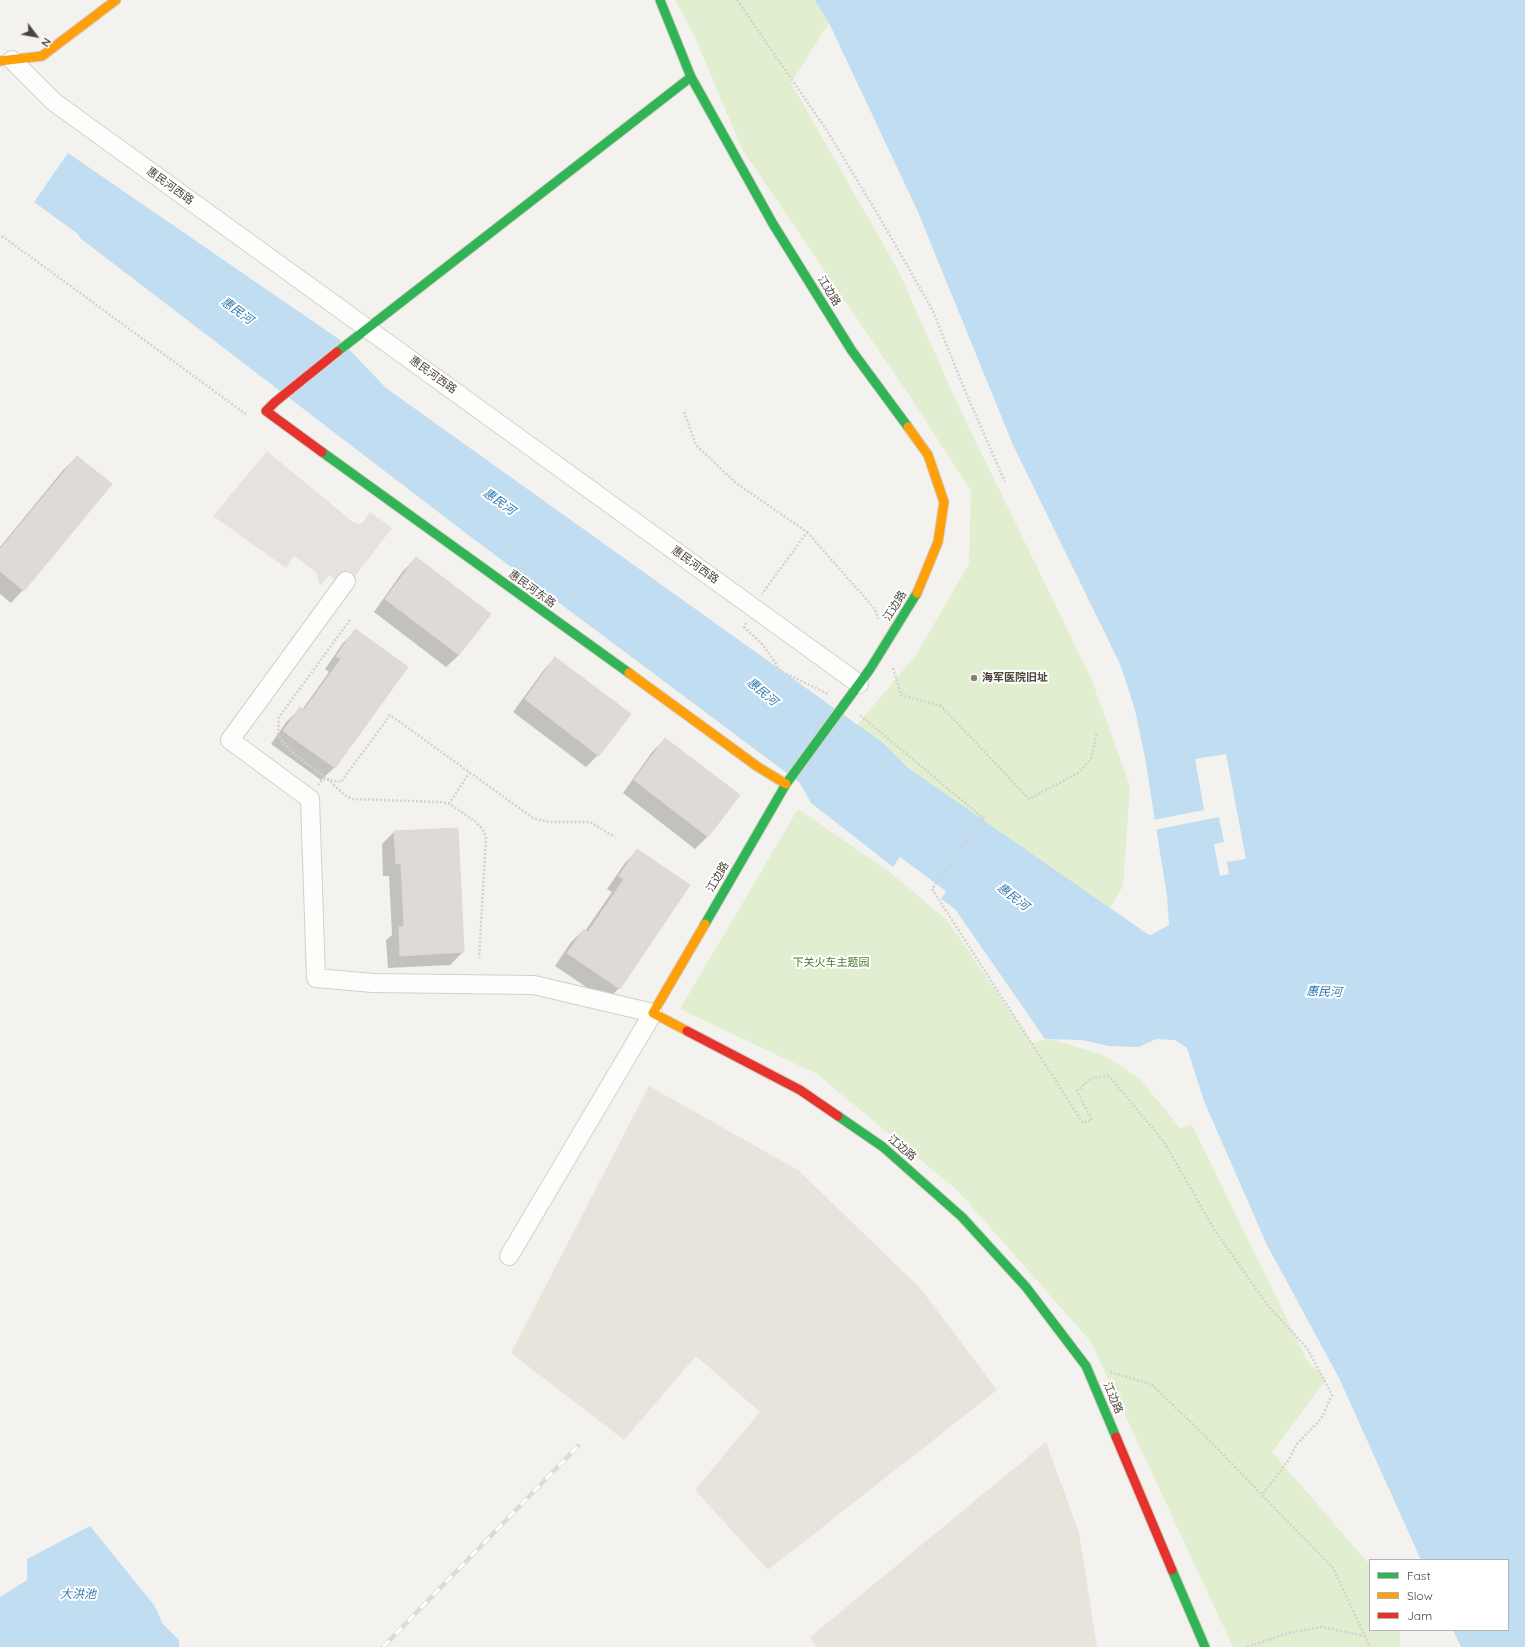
<!DOCTYPE html>
<html>
<head>
<meta charset="utf-8">
<style>
	body { margin:0 }
	#map { position:relative; width:1525px; height:1647px; overflow:hidden; background:#f4f2ee; font-family:Quicksand,sans-serif }
	canvas { display:block }
	.legend { position:absolute; left:1369px; top:1559px; width:140px; height:72px; box-sizing:border-box; background:#fff; border:1px solid #b7b4b0; margin:0; padding:5px 7px; list-style:none; font-size:12px; color:#4b4439 }
	.legend li { display:flex; align-items:center; gap:8px; height:20px }
	.legend b { width:20px; border:1px solid #b7b4b0 }
	.north { position:absolute; left:16px; top:16px; width:40px; height:40px; -webkit-text-stroke:3px #fff; paint-order:stroke; rotate:122deg; font-size:11px; font-weight:700; line-height:16px; text-align:center; color:#4b4439 }
	.north::after { content:''; display:block; margin:auto; width:14px; height:18px; background:#4b4439; clip-path:polygon(50% 0,100% 100%,50% 72%,0 100%) }
</style>
</head>
<body>
<div id="map">
<canvas width="1525" height="1647"></canvas>
<ul class="legend">
<li><b style="height:5px;background:#30b455"></b>Fast</li>
<li><b style="height:5px;background:#ff9f0a"></b>Slow</li>
<li><b style="height:5px;background:#e5322d"></b>Jam</li>
</ul>
<div class="north">N</div>
</div>
<script>
const context = document.querySelector('canvas').getContext('2d');
context.lineJoin = 'round';
function fillPath(path, color) {
  context.fillStyle = color;
  context.fill(path, 'evenodd');
}
function toPath(rows) {
  const path = new Path2D();
  for (const r of rows) {
    path.moveTo(r[0], r[1]);
    for (let i = 2; i < r.length; i += 2) path.lineTo(r[i], r[i + 1]);
  }
  return path;
}
function trace(path, color, width, dash) {
  context.strokeStyle = color;
  context.lineWidth = width;
  context.lineCap = dash ? 'butt' : 'round';
  context.setLineDash(dash || []);
  context.stroke(path);
}
function drawText(font, color, halo, rows, align = 'center') {
  context.font = font + ' Quicksand,"Noto Sans SC",sans-serif';
  context.lineWidth = 4;
  context.setLineDash([]);
  context.textBaseline = 'middle';
  context.strokeStyle = halo;
  context.fillStyle = color;
  for (const [text, x, y, turn = 0] of rows) {
    context.save();
    context.translate(x, y);
    context.rotate((+turn || 0) * Math.PI / 180);
    context.textAlign = isNaN(turn) ? turn : align;
    if (halo) context.strokeText(text, 0, 0);
    context.fillText(text, 0, 0);
    context.restore();
  }
}
fillPath(toPath([
	[649,1086,798,1170,920,1288,997,1390,768,1570,695,1490,760,1412,696,1356,624,1440,511,1353],
	[1046,1442,1079,1533,1097,1647,817,1647,810,1637]
]), '#e7e4dc');
fillPath(toPath([
	[675,0,815,0,829,23,791,83,898,270,957,403,1091,678,1130,786,1123,886,1109,910,850,733,916,655,969,564,971,491,911,398,742,149,693,33],
	[798,809,887,870,947,920,1032,1043,1049,1039,1104,1055,1140,1079,1180,1128,1192,1125,1307,1360,1326,1380,1272,1452,1370,1565,1370,1630,1400,1630,1400,1647,1233,1647,1091,1342,958,1191,817,1074,680,1009]
]), '#e1eecf');
fillPath(toPath([
	[267,451,353,522,357,524,362,523,370,512,392,528,346,588,329,575,320,586,316,572,294,556,286,568,213,516]
]), '#e6e3df');
fillPath(toPath([
	[815,0,1525,0,1525,1647,1461,1647,1453,1630,1508,1630,1508,1560,1421,1560,1339,1378,1267,1245,1204,1101,1187,1048,1175,1040,1156,1039,1139,1047,1108,1046,1082,1040,1045,1039,955,909,941,899,946,891,900,857,893,867,811,803,800,783,467,534,80,238,78,234,34,202,68,153,340,340,386,388,883,743,908,768,1149,935,1151,935,1169,925,1167,896,1145,758,1135,710,1121,666,1013,445,918,212,829,23],
	[90,1526,154,1605,163,1624,179,1640,179,1647,0,1647,0,1597,27,1580,27,1559]
]), '#c0ddf1');
fillPath(toPath([
	[1226,754,1246,859,1227,862,1229,874,1220,876,1214,844,1224,842,1219,817,1154,830,1153,820,1204,810,1195,759]
]), '#f4f2ee');
fillPath(toPath([
	[77,457,23,590,11,603,0,594,0,547,64,469],
	[416,558,459,655,446,667,374,612,403,571],
	[356,630,406,667,334,768,321,780,271,744,287,721,300,709,302,710,329,672,325,669,343,643],
	[555,658,598,755,586,767,513,712,543,671],
	[665,739,708,836,695,849,623,793,652,752],
	[457,829,463,952,450,965,388,968,386,940,392,935,389,876,383,876,382,844,394,832],
	[637,851,619,988,607,1001,555,966,571,942,584,930,585,931,612,892,607,889,625,863]
]), '#0003');
const building = toPath([
	[77,456,112,484,24,591,0,571,0,549,77,456],
	[416,557,491,614,459,655,385,599,416,557],
	[355,629,408,667,335,768,283,731,300,707,304,710,341,659,336,656,355,629],
	[555,657,631,714,599,756,525,699,555,657],
	[665,738,740,795,708,837,634,780,665,738],
	[458,828,464,952,400,956,399,927,404,926,401,863,396,864,394,831,458,828],
	[637,849,690,885,620,989,567,953,584,929,588,932,624,879,619,876,637,849]
]);
fillPath(building, '#dedbd6');
trace(building, '#dcd9d4', 1);
const street = toPath([
	[12,60,54,102,859,684],
	[346,581,230,740,310,799,316,978,373,983,534,985,653,1013,509,1256]
]);
const fast = toPath([
	[660,0,691,77,773,224,852,351,908,427],
	[337,352,691,77],
	[322,452,629,673],
	[705,924,786,784,870,669,917,593],
	[838,1116,883,1147,962,1217,1026,1287,1086,1366,1116,1437],
	[1172,1570,1205,1647]
]);
const slow = toPath([
	[0,61,42,56,116,0],
	[908,427,928,455,944,502,938,542,917,593],
	[629,673,758,767,786,784],
	[687,1031,653,1013,705,924]
]);
const jam = toPath([
	[322,452,266,411,275,402,337,352],
	[687,1031,800,1090,838,1116],
	[1116,1437,1172,1570]
]);
trace(street, '#d2d0cb', 20);
trace(fast, '#d3cfc5', 11);
trace(slow, '#d3cfc5', 11);
trace(jam, '#d3cfc5', 11);
trace(toPath([
	[737,0,826,129,877,213,933,311,963,386,1005,482],
	[2,236,247,415],
	[684,412,696,445,736,483,807,532,762,594],
	[807,532,875,609,878,619],
	[350,620,279,717,278,733,281,740,294,754,329,780,341,782,390,715,533,818,549,822,590,822,615,837],
	[746,623,744,627,763,645,781,671,828,694],
	[893,668,901,695,941,706,1029,799,1078,773,1091,759,1097,732],
	[860,715,983,818,932,889,1083,1123,1092,1120,1077,1091,1091,1078,1109,1076,1164,1142,1215,1231,1269,1307,1307,1348,1332,1395,1321,1419,1297,1444,1288,1461,1262,1495,1333,1568,1370,1647],
	[318,785,323,779,329,780,344,795,353,799,440,802,450,804,476,822,483,830,486,837,479,958],
	[449,804,469,773],
	[1110,1372,1151,1384,1205,1436,1262,1495],
	[1247,1647,1288,1633,1322,1627,1365,1636]
]), '#d3d2cc', 2.5, [2, 2]);
trace(street, '#fdfdfc', 18);
trace(fast, '#30b455', 9);
trace(slow, '#ff9f0a', 9);
trace(jam, '#e5322d', 9);
const rail = toPath([
	[383,1647,578,1446]
]);
trace(rail, '#dbdbda', 4.5);
trace(rail, '#fff', 3, [9]);
for (const [x, y, r, color] of [
	[974,678,4,"#868178"]
]) {
  const dot = new Path2D();
  dot.arc(x, y, r, 0, 2 * Math.PI);
  context.fillStyle = color;
  context.fill(dot);
  trace(dot, '#fff', 1.5);
}
drawText('11px', '#4b4439', '#fff', [
	["惠民河西路",170,186,36],
	["江边路",829,291,58],
	["惠民河西路",433,375,36],
	["惠民河西路",695,565,36],
	["惠民河东路",532,589,36],
	["江边路",895,606,-58],
	["江边路",718,877,-60],
	["江边路",902,1148,40],
	["江边路",1113,1398,67]
]);
drawText('bold 11px', '#4b4439', '#fff', [
	["海军医院旧址",982,678]
], 'left');
drawText('11px', '#4a7f2a', '#fff', [
	["下关火车主题园",831,963]
]);
drawText('italic 12px', '#2e7ab2', '#fff', [
	["惠民河",237,311,36],
	["惠民河",499,502,35],
	["惠民河",762,692,40],
	["惠民河",1013,897,38],
	["惠民河",1324,992,2],
	["大洪池",78,1594]
]);
</script>
</body>
</html>
